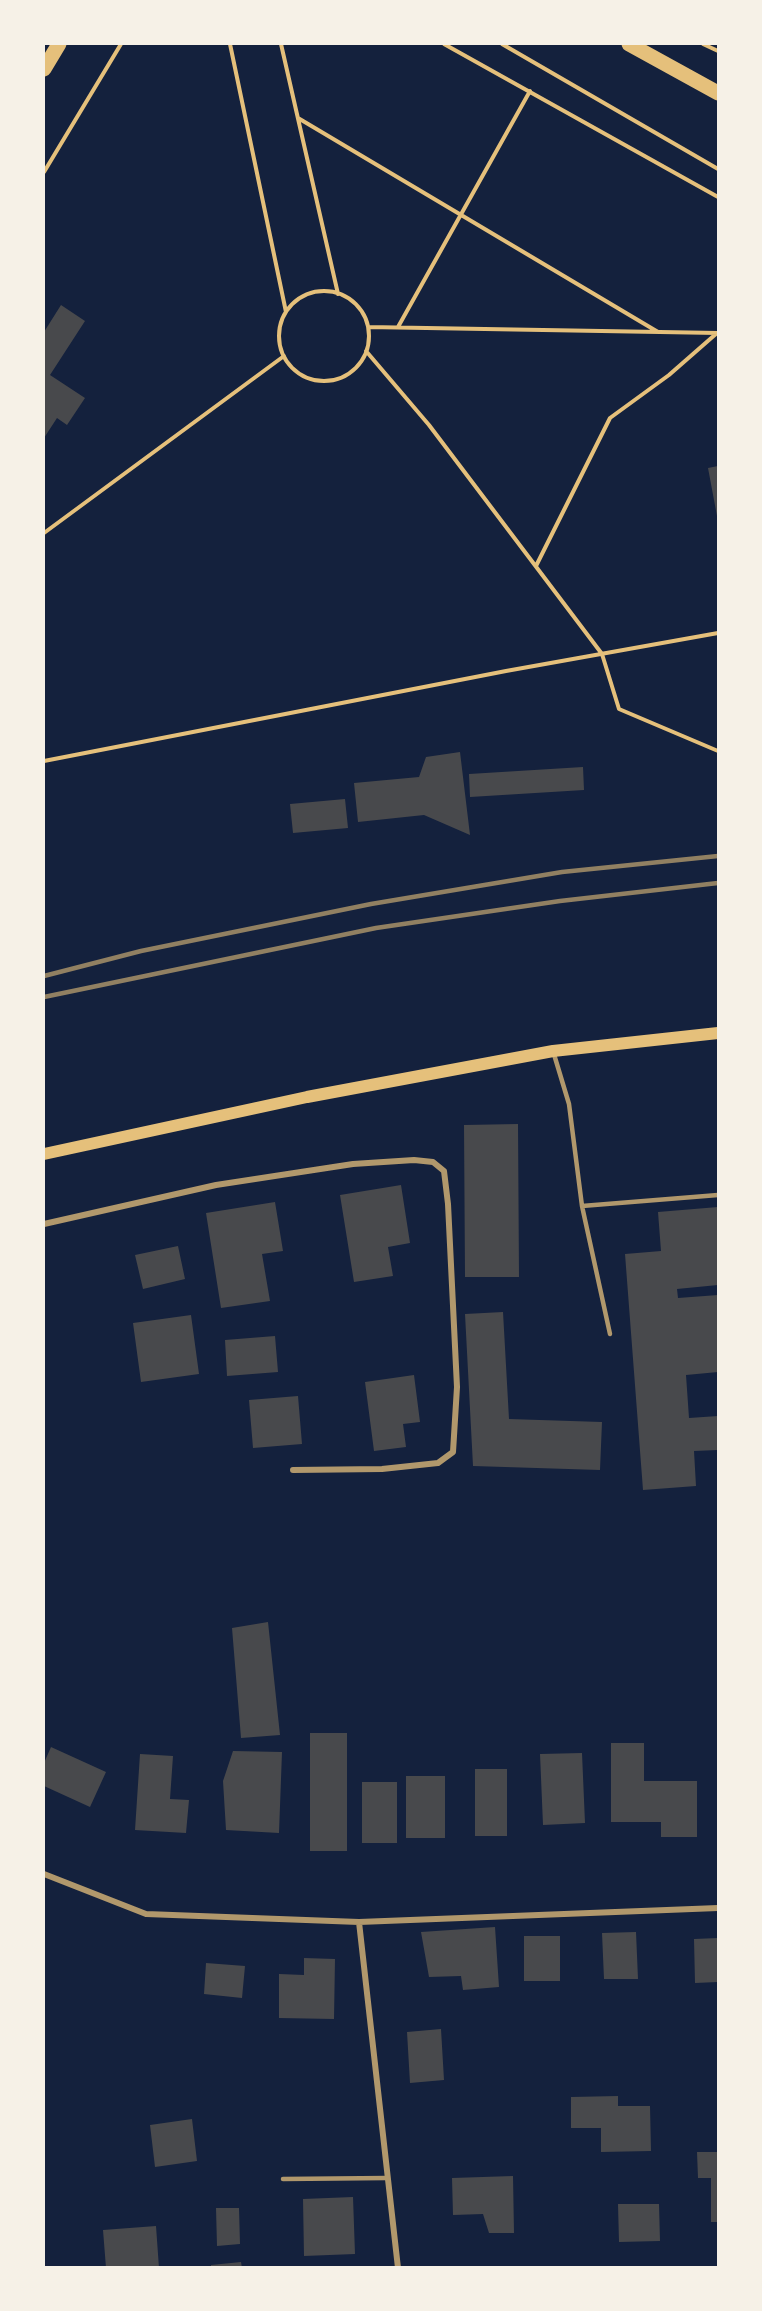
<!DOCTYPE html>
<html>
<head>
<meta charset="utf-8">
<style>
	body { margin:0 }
	#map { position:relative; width:762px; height:2311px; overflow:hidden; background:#14213d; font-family:"PT Serif",serif }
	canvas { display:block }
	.frame { position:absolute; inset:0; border:45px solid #f6f1e7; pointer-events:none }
</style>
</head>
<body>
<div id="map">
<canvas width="762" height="2311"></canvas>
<div class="frame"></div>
</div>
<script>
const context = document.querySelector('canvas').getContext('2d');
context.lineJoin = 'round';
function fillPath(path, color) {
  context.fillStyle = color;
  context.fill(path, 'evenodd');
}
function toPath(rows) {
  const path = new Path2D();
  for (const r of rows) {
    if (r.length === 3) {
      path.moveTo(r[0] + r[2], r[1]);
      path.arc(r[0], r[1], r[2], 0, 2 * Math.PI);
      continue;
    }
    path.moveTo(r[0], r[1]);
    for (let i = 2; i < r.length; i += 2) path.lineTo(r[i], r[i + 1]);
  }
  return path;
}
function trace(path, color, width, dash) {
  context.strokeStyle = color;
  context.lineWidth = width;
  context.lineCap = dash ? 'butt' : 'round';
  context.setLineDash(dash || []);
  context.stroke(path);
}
fillPath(toPath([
	[61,305,85,321,50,375,85,398,67,425,57,418,44,438,44,332],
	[718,466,718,516,717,516,708,468],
	[460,752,470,835,424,815,358,822,354,783,419,777,426,757],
	[583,767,584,790,470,797,469,774],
	[345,799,348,828,293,833,290,804],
	[518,1124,519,1277,465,1277,464,1125],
	[401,1185,410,1243,388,1247,393,1276,354,1282,340,1195],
	[275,1202,283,1251,262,1254,270,1301,221,1308,206,1213],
	[718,1207,718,1285,677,1289,678,1298,718,1295,718,1372,686,1375,689,1418,718,1416,718,1450,694,1451,696,1486,643,1490,625,1254,661,1251,658,1212],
	[178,1246,185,1279,143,1289,135,1255],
	[503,1312,509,1419,602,1422,600,1470,473,1466,465,1314],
	[191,1315,199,1374,141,1382,133,1323],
	[275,1336,278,1372,227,1376,225,1340],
	[414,1375,420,1422,403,1424,406,1447,374,1451,365,1382],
	[298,1396,302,1444,253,1448,249,1400],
	[268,1622,280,1735,241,1738,232,1628],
	[310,1733,347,1733,347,1851,310,1851],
	[611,1743,644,1743,644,1781,697,1781,697,1837,661,1837,661,1822,611,1822],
	[51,1747,106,1772,90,1807,44,1786,44,1763],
	[233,1751,282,1752,279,1833,226,1830,223,1781],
	[582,1753,585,1823,543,1825,540,1754],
	[140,1754,173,1756,170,1799,189,1800,186,1833,135,1830],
	[475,1769,507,1769,507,1836,475,1836],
	[406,1776,445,1776,445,1838,406,1838],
	[362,1782,397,1782,397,1843,362,1843],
	[495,1927,499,1987,463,1990,461,1976,429,1977,421,1932],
	[636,1932,638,1979,604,1979,602,1933],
	[524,1936,560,1936,560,1981,524,1981],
	[718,1938,718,1982,695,1983,694,1939],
	[304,1958,335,1959,334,2019,279,2018,279,1974,304,1975],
	[206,1963,245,1966,242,1998,204,1994],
	[441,2029,444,2080,410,2083,407,2032],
	[618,2096,618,2106,650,2106,651,2151,601,2152,601,2128,571,2128,571,2097],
	[192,2119,197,2161,155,2167,150,2125],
	[697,2152,718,2152,718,2222,711,2222,711,2178,698,2178],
	[513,2176,514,2233,489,2233,483,2214,453,2215,452,2178],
	[353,2197,355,2254,304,2256,303,2199],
	[618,2204,659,2204,660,2241,619,2242],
	[216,2208,239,2208,240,2244,217,2246],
	[156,2226,159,2268,106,2268,103,2230],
	[241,2262,242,2268,211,2268,211,2265]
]), '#48494c');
trace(toPath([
	[230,44,286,312],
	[281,44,338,294],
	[444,44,718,197],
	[502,44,718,169],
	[703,44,718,51],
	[298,118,658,332],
	[44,172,121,44],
	[324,336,45],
	[368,327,718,333],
	[398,327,530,91],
	[366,351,429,425,602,654,619,709,718,751],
	[44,533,284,356],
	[536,566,610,418,669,375,717,333],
	[44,761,506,671,718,633]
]), '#e5c07b', 4);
trace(toPath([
	[553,1051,569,1104,582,1206,610,1334],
	[582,1206,718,1195],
	[283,2179,387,2178]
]), '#b1986c', 4.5);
trace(toPath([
	[44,1224,216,1185,353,1164,414,1160,433,1162,444,1171,448,1204,457,1387,453,1452,438,1463,382,1469,293,1470],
	[44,1874,146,1914,359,1922,718,1908],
	[359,1922,398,2268]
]), '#b1986c', 6);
trace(toPath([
	[44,1154,307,1097,553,1051,718,1033]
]), '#e5c07b', 12);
trace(toPath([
	[629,44,718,93],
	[44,69,59,44]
]), '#e5c07b', 15);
trace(toPath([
	[44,976,141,951,371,904,562,872,718,856],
	[44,997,376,928,560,901,718,883]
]), '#918062', 4.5);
</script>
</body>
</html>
